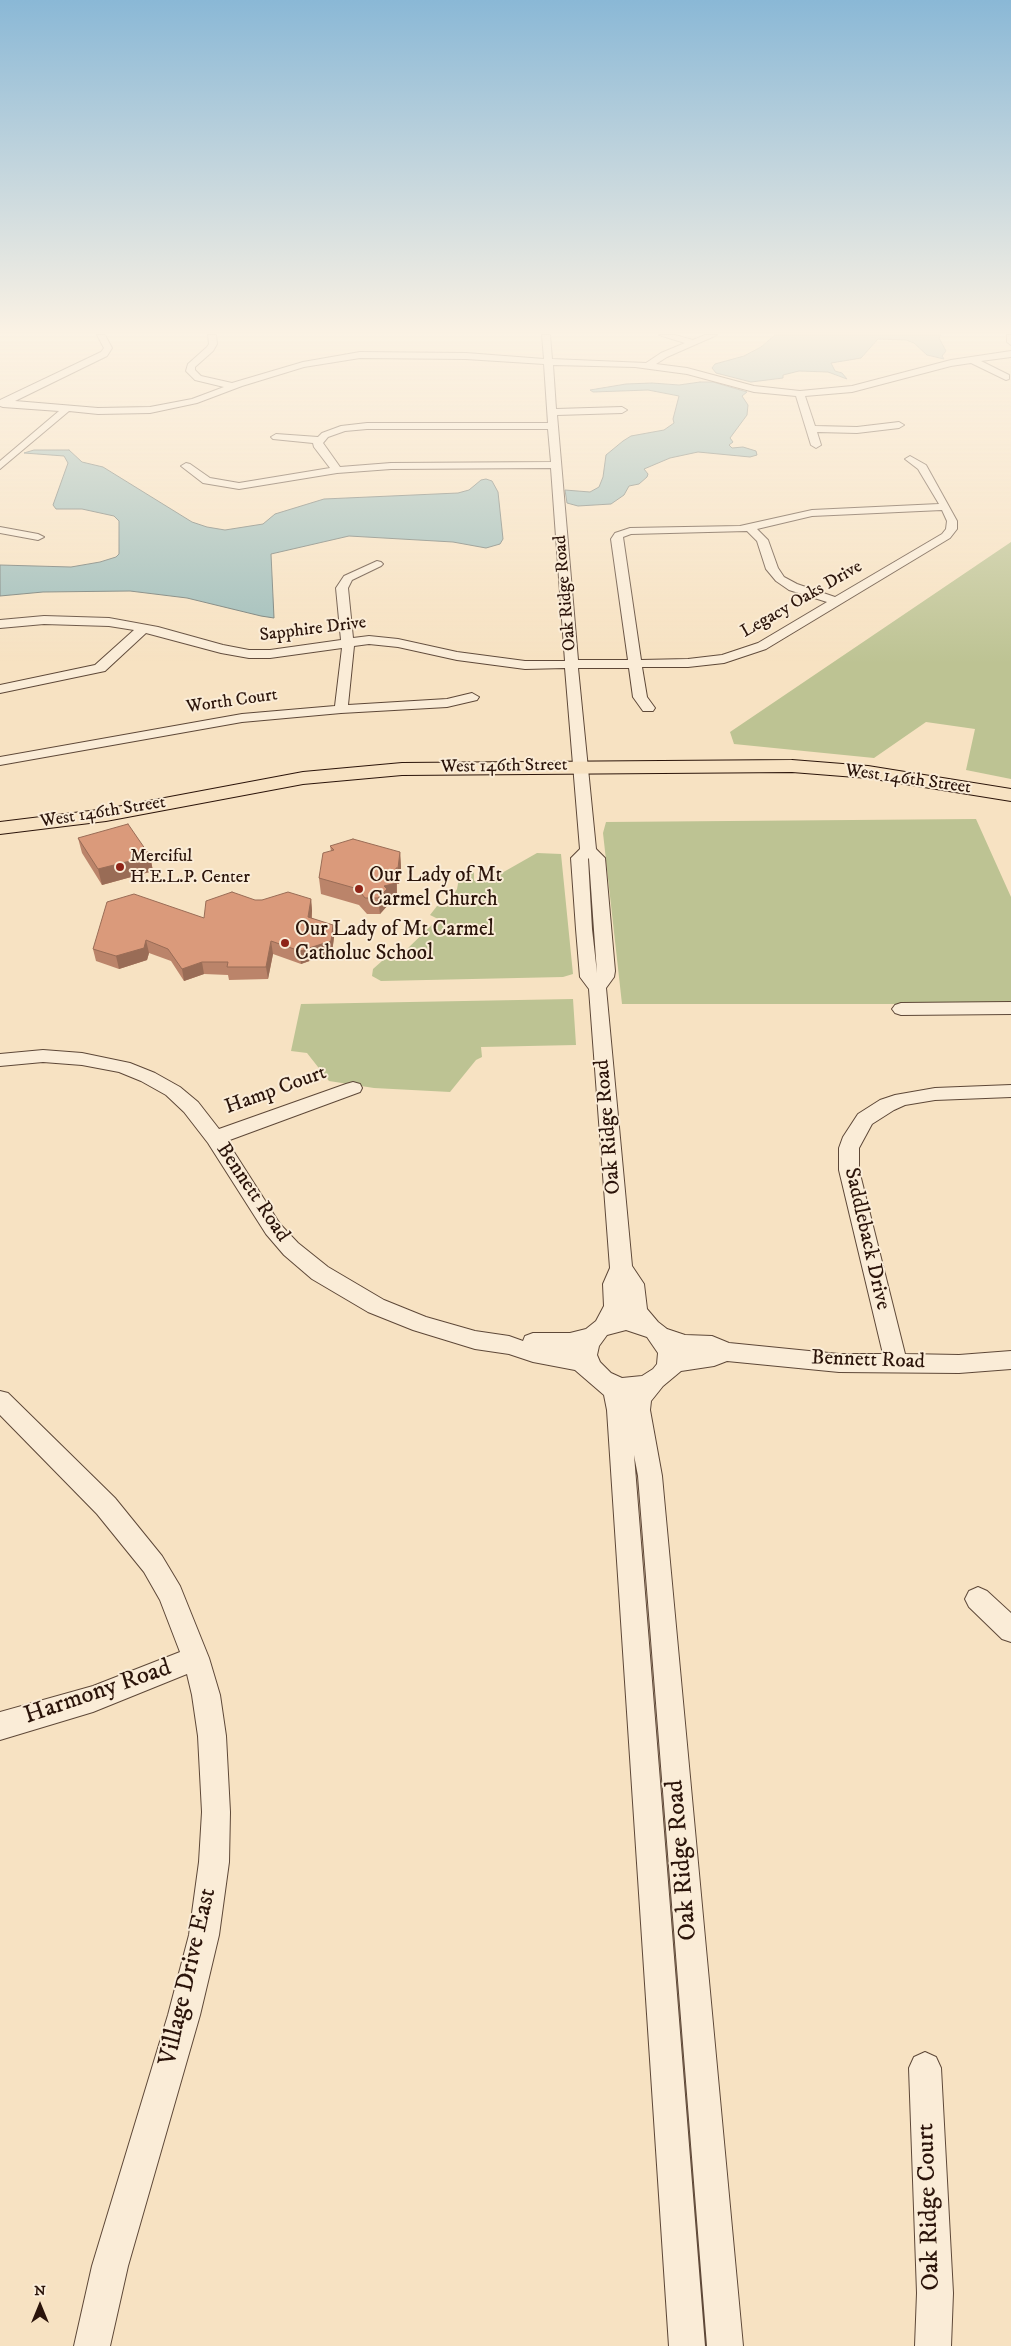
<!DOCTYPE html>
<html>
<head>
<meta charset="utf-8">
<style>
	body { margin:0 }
	#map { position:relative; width:1011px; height:2346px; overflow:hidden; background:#f7e2c2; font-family:"IM FELL DW Pica",serif }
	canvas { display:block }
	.north { position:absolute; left:15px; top:2281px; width:50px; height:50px; -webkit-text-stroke:4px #faecd7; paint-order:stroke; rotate:0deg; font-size:14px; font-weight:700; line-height:20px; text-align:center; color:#2b140a }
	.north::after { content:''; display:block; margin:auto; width:18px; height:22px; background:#2b140a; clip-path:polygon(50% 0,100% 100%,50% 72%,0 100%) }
</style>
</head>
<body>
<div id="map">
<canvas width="1011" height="2346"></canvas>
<div class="north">N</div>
</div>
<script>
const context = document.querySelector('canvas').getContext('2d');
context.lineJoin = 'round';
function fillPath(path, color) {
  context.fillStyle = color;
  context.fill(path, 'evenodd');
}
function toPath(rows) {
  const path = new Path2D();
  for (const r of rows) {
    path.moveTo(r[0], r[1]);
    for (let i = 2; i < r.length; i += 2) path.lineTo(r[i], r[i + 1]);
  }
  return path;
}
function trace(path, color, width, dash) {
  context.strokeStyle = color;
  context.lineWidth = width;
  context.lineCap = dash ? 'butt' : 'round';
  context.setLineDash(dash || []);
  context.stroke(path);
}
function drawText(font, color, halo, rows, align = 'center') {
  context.font = font + ' "IM FELL DW Pica",serif';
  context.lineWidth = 4;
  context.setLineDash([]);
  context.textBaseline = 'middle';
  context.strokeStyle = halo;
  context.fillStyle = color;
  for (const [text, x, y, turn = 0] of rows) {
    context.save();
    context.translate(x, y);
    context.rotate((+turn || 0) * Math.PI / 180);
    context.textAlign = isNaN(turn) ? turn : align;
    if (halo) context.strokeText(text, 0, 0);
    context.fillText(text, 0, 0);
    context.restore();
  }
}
fillPath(toPath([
	[1011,542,1011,779,966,770,975,729,926,722,874,758,734,744,730,732],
	[976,819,1011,897,1011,1004,622,1004,603,833,606,822],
	[537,853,561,854,573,974,563,977,381,981,372,976,373,969,382,961,407,949,438,919,430,915,437,906,447,907,457,889,460,873,474,872,474,881,484,880,493,878],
	[573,999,576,1045,481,1047,482,1057,476,1060,450,1092,374,1088,329,1081,307,1053,291,1051,301,1004]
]), '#bdc393');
const water = toPath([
	[775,335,941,335,939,338,946,351,942,356,944,359,927,355,914,343,906,340,878,339,861,358,831,363,835,371,842,373,847,379,828,372,799,371,783,375,783,378,751,382,716,373,712,368,715,364,744,356,761,347,775,335],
	[700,382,713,382,747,392,742,396,748,405,747,415,730,438,733,442,729,445,732,448,743,447,756,451,757,455,750,457,698,452,670,458,644,469,648,474,647,477,639,484,629,486,624,495,611,504,578,506,567,503,565,490,590,492,599,487,603,477,606,455,623,441,631,436,664,430,674,423,673,419,679,396,648,390,593,392,590,390,626,384,652,383,679,385,700,382],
	[69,450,82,462,103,467,192,522,207,527,225,530,263,524,275,514,324,499,458,493,469,490,481,480,486,479,492,481,498,492,503,539,500,544,486,548,453,542,349,536,271,554,274,618,261,616,187,598,130,591,43,592,0,596,0,565,71,567,100,562,116,557,119,554,119,521,114,516,82,509,56,509,53,505,68,463,64,456,24,453,34,450,69,450]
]);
fillPath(water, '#9ebdba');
trace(water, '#707974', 1);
const minor = toPath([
	[97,335,105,335,112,348,107,356,15,401,98,408,150,407,192,399,224,387,195,380,186,371,188,364,207,347,209,344,208,335,216,335,217,344,213,351,195,367,195,370,201,376,232,383,303,362,360,352,466,353,544,359,542,335,550,335,552,359,646,363,661,353,685,343,659,335,675,335,693,340,705,335,717,335,667,357,656,364,687,368,754,386,800,391,852,386,951,360,1011,351,1011,357,981,361,1009,375,1009,379,1006,380,971,363,951,366,852,392,805,396,815,426,857,427,899,422,904,425,899,428,857,433,817,432,821,445,816,448,811,445,796,396,754,392,687,374,635,367,553,365,556,409,622,407,627,410,622,413,557,415,578,660,628,660,611,539,615,533,630,528,740,526,812,510,939,504,918,469,905,459,910,456,926,465,957,521,957,529,950,538,766,649,724,663,688,667,642,667,647,697,655,708,653,711,643,711,633,697,629,668,578,668,596,849,605,858,615,971,614,977,606,988,632,1266,644,1284,647,1309,658,1322,667,1329,685,1335,712,1336,729,1343,839,1354,883,1354,839,1170,839,1148,843,1137,858,1114,880,1100,895,1095,935,1088,1011,1085,1011,1097,935,1100,905,1105,894,1110,872,1124,859,1148,859,1170,905,1354,959,1355,1011,1351,1011,1369,959,1373,839,1372,727,1361,714,1366,681,1371,663,1386,651,1401,650,1410,662,1476,743,2346,707,2346,638,1476,634,1455,705,2346,669,2346,607,1410,604,1395,575,1370,533,1362,509,1354,475,1349,413,1330,368,1312,312,1279,284,1255,266,1234,208,1143,184,1112,166,1095,141,1081,119,1072,82,1065,43,1062,0,1066,0,1054,43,1050,82,1053,130,1063,155,1073,180,1087,198,1102,219,1129,346,1084,353,1082,360,1084,362,1088,360,1092,227,1141,280,1224,298,1243,328,1267,384,1300,426,1317,475,1331,509,1336,523,1341,525,1336,533,1333,570,1333,586,1329,596,1321,604,1306,603,1284,610,1268,589,989,580,977,576,929,571,858,580,849,565,668,525,669,457,660,398,647,369,644,354,646,348,705,447,699,472,693,479,697,477,700,447,707,341,713,242,722,0,765,0,757,242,714,335,706,342,648,270,658,249,658,221,653,146,633,105,671,0,693,0,685,95,665,134,630,109,626,44,624,0,628,0,620,44,616,109,618,158,627,223,645,249,650,270,650,341,640,336,588,344,576,377,561,381,562,383,564,381,566,352,580,348,588,353,638,369,636,398,639,457,652,525,661,565,661,551,468,391,469,337,473,239,489,203,483,181,466,186,463,190,464,210,478,239,483,330,468,314,447,313,443,273,439,271,437,276,434,318,437,322,433,341,426,367,423,548,423,544,364,466,359,360,358,304,367,242,386,197,403,150,413,98,414,69,411,0,469,0,461,59,411,3,407,0,406,0,400,101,352,104,348,97,335],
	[367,429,548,429,551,462,391,463,340,467,323,443,328,437,345,431,367,429],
	[942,510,947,521,946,529,942,534,835,597,797,584,784,577,778,568,768,540,757,529,812,516,942,510],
	[747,531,757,541,766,569,776,581,789,590,827,602,758,643,722,655,688,659,641,660,623,537,631,534,747,531],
	[588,858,589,859,597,973,592,929,588,858],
	[626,1330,647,1337,658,1353,657,1364,653,1369,642,1376,622,1378,611,1373,600,1362,597,1355,599,1346,607,1335,626,1330],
	[1007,335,1011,335,1011,345,1007,342,1007,335],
	[0,527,38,534,44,537,38,540,0,533,0,527],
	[1011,1002,1011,1014,901,1015,895,1013,892,1009,895,1005,901,1003,1011,1002],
	[0,1391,8,1393,115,1498,162,1556,180,1586,209,1658,220,1695,226,1736,230,1812,229,1862,219,1935,200,2015,128,2266,110,2346,74,2346,92,2266,168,2015,189,1935,199,1862,202,1812,198,1736,192,1695,187,1674,93,1712,0,1740,0,1712,93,1686,180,1652,160,1600,144,1572,97,1514,0,1415,0,1391],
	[978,1587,987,1591,1011,1613,1011,1642,1002,1639,969,1607,965,1599,969,1591,978,1587],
	[925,2052,936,2057,941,2068,953,2293,951,2346,915,2346,917,2293,909,2068,914,2057,925,2052]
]);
const major = toPath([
	[792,760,868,766,1011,789,1011,801,868,778,792,772,402,775,303,784,106,821,0,834,0,822,106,809,303,772,402,763,792,760]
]);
trace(minor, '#5e4838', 2);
trace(major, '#2b140a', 2);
fillPath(minor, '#faecd7');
fillPath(major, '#f7e2c2');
fillPath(toPath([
	[78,838,150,856,153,871,102,885,82,853],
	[330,846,400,852,401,868,399,884,397,884,397,899,388,901,388,905,380,914,367,914,359,905,321,894,319,878,331,851],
	[311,899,312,911,312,918,334,937,332,953,301,964,273,954,268,979,229,980,228,975,204,974,184,981,171,961,149,953,147,960,119,969,96,961,93,949,204,918,255,900]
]), '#bb846a');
fillPath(toPath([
	[400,852,401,868,399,884,398,868],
	[150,856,153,871,102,885,98,869],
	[396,868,397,899,388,901,388,905,380,914,378,898,384,886],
	[311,899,312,911,310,929,308,917],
	[333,925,334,937,332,953,301,964,300,951],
	[146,940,149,953,147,960,119,969,116,956],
	[271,941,273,954,268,979,266,967],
	[202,962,204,974,184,981,182,969]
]), '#996c56');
const building = toPath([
	[128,824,150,856,98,869,78,838,128,824],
	[353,839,400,852,398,868,396,868,396,883,384,886,387,889,378,898,365,898,358,889,319,878,323,853,334,850,330,846,353,839],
	[232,892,255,900,262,900,288,892,311,899,308,917,333,925,331,941,300,951,271,941,266,967,227,967,228,962,202,962,182,969,168,949,146,940,144,948,116,956,93,949,107,902,134,894,204,918,206,901,232,892]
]);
fillPath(building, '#da9a7b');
trace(building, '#996c56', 1);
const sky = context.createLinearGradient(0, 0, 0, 664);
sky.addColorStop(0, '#8ab8d6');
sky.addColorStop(0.5, '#fbf2e4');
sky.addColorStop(1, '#fbf2e400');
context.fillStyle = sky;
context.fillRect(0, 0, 1011, 664);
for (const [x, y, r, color] of [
	[120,867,5,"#8f2418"],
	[359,889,5,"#8f2418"],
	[285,943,5,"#8f2418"]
]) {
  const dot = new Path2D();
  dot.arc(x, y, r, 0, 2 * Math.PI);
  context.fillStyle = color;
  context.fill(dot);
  trace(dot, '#faecd7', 2);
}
drawText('18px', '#2b140a', '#faecd7', [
	["Oak Ridge Road",566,593,-95],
	["Legacy Oaks Drive",802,600,-30],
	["Sapphire Drive",313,630,-7],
	["Worth Court",232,702,-8],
	["West 146th Street",504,767,-1],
	["West 146th Street",908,780,8],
	["West 146th Street",103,813,-9]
]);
drawText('18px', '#2b140a', '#faecd7', [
	["Merciful",130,857],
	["H.E.L.P. Center",130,878]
], 'left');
drawText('21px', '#2b140a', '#faecd7', [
	["Our Lady of Mt",369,877],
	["Carmel Church",369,901],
	["Our Lady of Mt Carmel",295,931],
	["Catholuc School",295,955]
], 'left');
drawText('21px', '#2b140a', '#faecd7', [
	["Hamp Court",276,1091,-20],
	["Oak Ridge Road",609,1127,-95],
	["Bennett Road",252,1193,56],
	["Saddleback Drive",866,1239,77],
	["Bennett Road",868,1361,2]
]);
drawText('25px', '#2b140a', '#faecd7', [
	["Harmony Road",98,1693,-19],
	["Oak Ridge Road",683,1860,-95],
	["Village Drive East",189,1977,-77],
	["Oak Ridge Court",930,2207,-92]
]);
</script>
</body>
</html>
